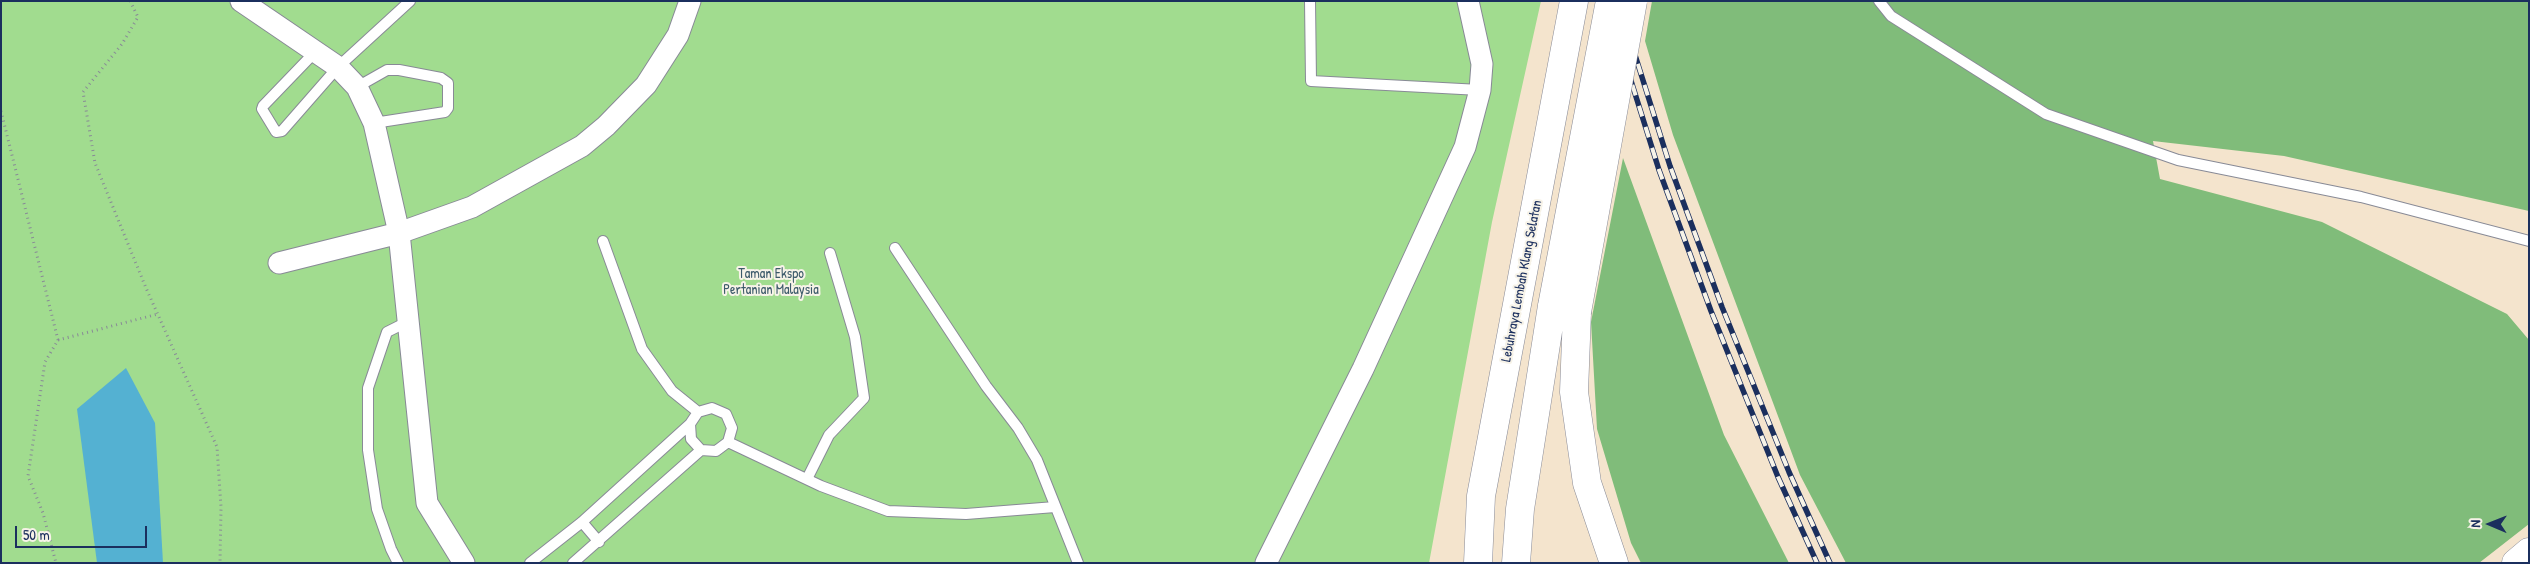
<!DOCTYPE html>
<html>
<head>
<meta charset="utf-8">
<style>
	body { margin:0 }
	#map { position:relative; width:2530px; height:564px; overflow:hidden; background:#f4e4cd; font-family:"Patrick Hand",sans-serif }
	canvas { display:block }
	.frame { position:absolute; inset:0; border:2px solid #1b2f5e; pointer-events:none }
	.north { position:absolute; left:2465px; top:499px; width:50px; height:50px; -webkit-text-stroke:4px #f7f3e8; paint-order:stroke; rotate:271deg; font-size:14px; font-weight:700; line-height:20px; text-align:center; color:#1b2f5e }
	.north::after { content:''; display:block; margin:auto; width:18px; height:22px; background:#1b2f5e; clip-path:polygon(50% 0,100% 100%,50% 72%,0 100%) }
	.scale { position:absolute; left:15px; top:526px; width:132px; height:22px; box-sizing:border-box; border:2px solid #1b2f5e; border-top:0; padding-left:6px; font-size:15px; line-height:18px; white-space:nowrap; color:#1b2f5e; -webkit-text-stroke:4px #f7f3e8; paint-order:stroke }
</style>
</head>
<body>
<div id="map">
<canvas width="2530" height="564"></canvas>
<div class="frame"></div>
<div class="north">N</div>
<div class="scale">50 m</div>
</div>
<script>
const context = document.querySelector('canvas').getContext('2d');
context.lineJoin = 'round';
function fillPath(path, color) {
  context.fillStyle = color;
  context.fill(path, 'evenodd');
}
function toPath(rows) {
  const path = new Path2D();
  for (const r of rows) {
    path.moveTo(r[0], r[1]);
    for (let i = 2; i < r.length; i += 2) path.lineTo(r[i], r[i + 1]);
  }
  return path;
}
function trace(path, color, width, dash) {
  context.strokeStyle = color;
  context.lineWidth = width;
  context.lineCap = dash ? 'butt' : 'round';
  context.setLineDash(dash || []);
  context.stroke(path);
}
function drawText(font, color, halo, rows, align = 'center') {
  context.font = font + ' "Patrick Hand",sans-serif';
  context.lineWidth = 4;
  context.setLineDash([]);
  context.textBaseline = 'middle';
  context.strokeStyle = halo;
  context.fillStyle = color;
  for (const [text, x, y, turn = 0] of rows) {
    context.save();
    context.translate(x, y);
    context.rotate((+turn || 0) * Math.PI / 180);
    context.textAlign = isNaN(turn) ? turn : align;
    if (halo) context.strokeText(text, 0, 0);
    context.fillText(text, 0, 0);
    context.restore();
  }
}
fillPath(toPath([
	[1,1,1541,1,1492,222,1429,563,1,563]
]), '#a1dc8f');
fillPath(toPath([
	[1652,1,2529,1,2529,211,2284,156,2153,141,2160,179,2322,222,2507,314,2529,340,2529,524,2479,563,1846,563,1800,475,1673,135,1645,41],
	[1623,158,1724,435,1789,563,1641,563,1631,543,1597,429,1591,322]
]), '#80bc7a');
fillPath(toPath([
	[126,368,155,423,163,563,97,563,77,409]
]), '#54b1d2');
const lane = toPath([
	[1310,1,1311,81,1480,90],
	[1879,1,1891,16,2046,114,2178,160,2361,197,2529,241],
	[315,52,263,106,262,109,276,132,282,131,338,67,410,1],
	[357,87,387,70,399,70,441,78,448,83,448,108,445,112,374,123],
	[603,241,642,349,672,391,698,412],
	[895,248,986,386,1018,428,1037,460,1078,563],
	[728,442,821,486,888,511,966,514,1055,507],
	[807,479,829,435,864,398,855,337,830,253],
	[582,522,599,542],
	[398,563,391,549,377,509,368,450,368,388,387,332,409,321],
	[530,563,582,522,690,424,698,412,712,408,726,414,732,428,728,442,716,451,701,450,691,439,690,424],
	[573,563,701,450]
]);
const street = toPath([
	[241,1,338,67,357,87,374,123,399,233,427,503,464,563],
	[279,263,399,233,472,207,582,146,606,126,646,85,678,35,690,1],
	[1266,563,1363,369,1465,147,1480,90,1482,64,1468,1]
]);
const primary = toPath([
	[2516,563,2529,552]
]);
const highway = toPath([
	[1577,312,1574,392,1587,483,1614,563],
	[1478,563,1481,496,1574,1],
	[1516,563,1520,509,1552,306]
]);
trace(lane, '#888a96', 12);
trace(street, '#888a96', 23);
trace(primary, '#888a96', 29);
trace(highway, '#888a96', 29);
trace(toPath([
	[130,1,138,17,122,44,83,92,95,163,146,288,217,447,221,507,220,563],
	[1,111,58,340,45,362,28,476,43,513,56,563],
	[58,340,158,314]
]), '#888a96', 3, [1, 4]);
trace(lane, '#fff', 10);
trace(street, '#fff', 21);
trace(primary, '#fff', 28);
trace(highway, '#fff', 28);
const rail = toPath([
	[1606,1,1659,170,1711,311,1778,477,1817,563],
	[1618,1,1670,166,1722,307,1789,472,1830,563]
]);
trace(rail, '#1b2f5e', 5.5);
trace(rail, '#f7f3e8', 4, [11]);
const highwayBridge = toPath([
	[1552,306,1610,1],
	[1577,312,1633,1]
]);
trace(highwayBridge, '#888a96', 29, []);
trace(highwayBridge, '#fff', 28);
drawText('14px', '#3c5a6a', '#f7f3e8', [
	["Taman Ekspo",771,274],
	["Pertanian Malaysia",771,290]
]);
drawText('14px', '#1b2f5e', '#f7f3e8', [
	["Lebuhraya Lembah Klang Selatan",1522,281,-79]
]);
</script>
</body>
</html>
